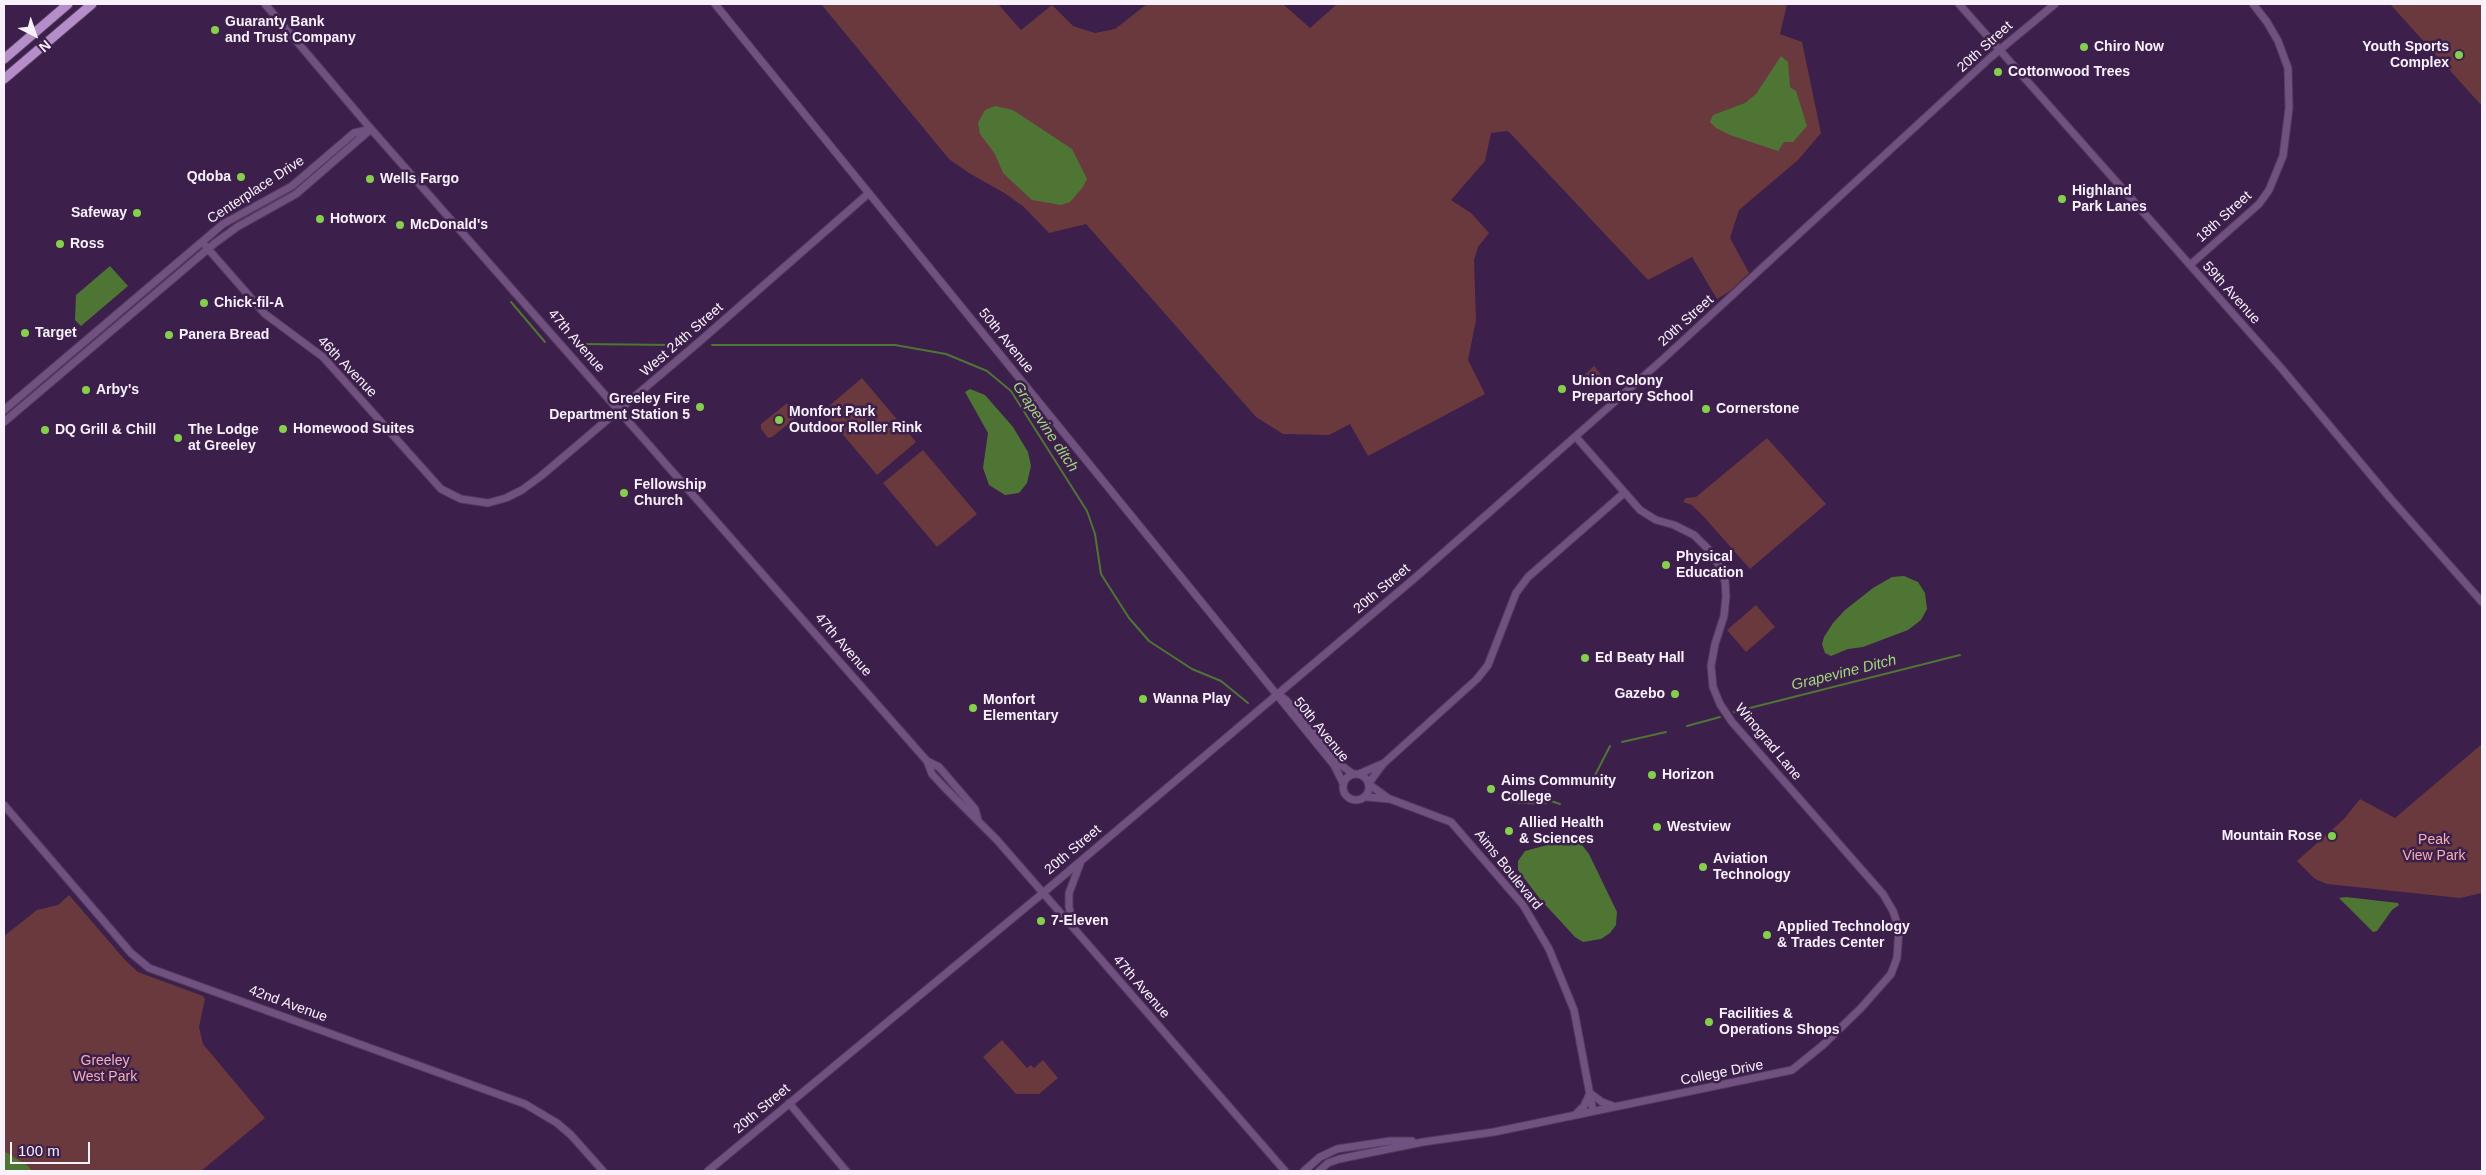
<!DOCTYPE html>
<html>
<head>
<meta charset="utf-8">
<style>
	body { margin:0 }
	#map { position:relative; width:2486px; height:1175px; overflow:hidden; background:#3c1f4a; font-family:Helvetica,sans-serif }
	canvas { display:block }
	.frame { position:absolute; inset:0; border:5px solid #f8f1fc; pointer-events:none }
	.north { position:absolute; left:10px; top:10px; width:50px; height:50px; -webkit-text-stroke:4px #3c1f4a; paint-order:stroke; rotate:139deg; font-size:14px; font-weight:700; line-height:20px; text-align:center; color:#f8f1fc }
	.north::after { content:''; display:block; margin:auto; width:18px; height:22px; background:#f8f1fc; clip-path:polygon(50% 0,100% 100%,50% 72%,0 100%) }
	.scale { position:absolute; left:10px; top:1142px; width:80px; height:22px; box-sizing:border-box; border:2px solid #f8f1fc; border-top:0; padding-left:6px; font-size:15px; line-height:18px; white-space:nowrap; color:#f8f1fc; -webkit-text-stroke:4px #3c1f4a; paint-order:stroke }
</style>
</head>
<body>
<div id="map">
<canvas width="2486" height="1175"></canvas>
<div class="frame"></div>
<div class="north">N</div>
<div class="scale">100 m</div>
</div>
<script>
const context = document.querySelector('canvas').getContext('2d');
context.lineJoin = 'round';
function fillPath(path, color) {
  context.fillStyle = color;
  context.fill(path, 'evenodd');
}
function toPath(rows) {
  const path = new Path2D();
  for (const r of rows) {
    if (r.length === 3) {
      path.moveTo(r[0] + r[2], r[1]);
      path.arc(r[0], r[1], r[2], 0, 2 * Math.PI);
      continue;
    }
    path.moveTo(r[0], r[1]);
    for (let i = 2; i < r.length; i += 2) path.lineTo(r[i], r[i + 1]);
  }
  return path;
}
function trace(path, color, width, dash) {
  context.strokeStyle = color;
  context.lineWidth = width;
  context.lineCap = dash ? 'butt' : 'round';
  context.setLineDash(dash || []);
  context.stroke(path);
}
function drawText(font, color, halo, rows, align = 'center') {
  context.font = font + ' Helvetica,sans-serif';
  context.lineWidth = 5;
  context.setLineDash([]);
  context.textBaseline = 'middle';
  context.strokeStyle = halo;
  context.fillStyle = color;
  for (const [text, x, y, turn = 0] of rows) {
    context.save();
    context.translate(x, y);
    context.rotate((+turn || 0) * Math.PI / 180);
    context.textAlign = isNaN(turn) ? turn : align;
    if (halo) context.strokeText(text, 0, 0);
    context.fillText(text, 0, 0);
    context.restore();
  }
}
fillPath(toPath([
	[821,4,998,4,1021,30,1052,5,1073,26,1095,33,1115,29,1147,4,1283,4,1310,28,1337,4,1787,4,1780,34,1802,42,1821,133,1798,160,1739,210,1730,238,1749,273,1730,291,1717,299,1692,257,1648,280,1510,133,1507,131,1491,133,1485,161,1451,200,1471,213,1489,233,1478,247,1474,260,1476,320,1468,360,1485,394,1368,456,1350,424,1329,435,1283,434,1256,417,1086,224,1049,233,1024,207,1006,194,969,173,949,159],
	[2390,4,2482,4,2482,106],
	[1594,366,1602,376,1589,388,1580,379],
	[862,378,916,442,877,475,823,411],
	[786,404,790,404,797,413,797,417,772,437,768,438,761,429,761,424],
	[1767,438,1826,504,1750,569,1704,517,1692,505,1683,502,1686,498,1696,497],
	[923,450,977,514,937,547,883,483],
	[1756,605,1775,627,1746,652,1727,630],
	[2482,744,2482,893,2460,898,2327,884,2315,879,2297,861,2344,819,2360,799,2395,818],
	[69,895,125,960,138,972,203,996,205,999,199,1027,203,1044,265,1118,201,1171,4,1171,4,936,37,910,58,905],
	[1002,1040,1027,1068,1031,1065,1034,1068,1043,1060,1058,1078,1039,1094,1016,1094,983,1057]
]), '#6a393e');
fillPath(toPath([
	[1781,56,1788,62,1790,87,1796,91,1807,126,1793,142,1784,142,1778,151,1730,135,1716,128,1710,122,1713,115,1745,103,1756,94],
	[995,106,1013,110,1072,149,1087,179,1083,187,1070,202,1061,205,1032,200,1003,173,995,154,980,134,978,123,985,110],
	[110,266,128,286,81,326,75,320,76,295],
	[970,389,985,395,1013,427,1028,452,1031,466,1027,483,1019,493,1005,495,989,485,983,468,988,433,965,392],
	[1904,576,1918,582,1925,593,1927,609,1921,620,1908,630,1863,647,1848,649,1831,656,1825,653,1822,644,1824,637,1833,623,1845,610,1873,588,1892,577],
	[1569,839,1582,845,1589,854,1617,912,1616,925,1610,933,1601,939,1583,942,1575,937,1540,899,1518,870,1518,861,1525,851],
	[2346,897,2398,903,2399,905,2392,910,2377,931,2373,932,2339,898],
	[4,1151,28,1166,32,1171,4,1171]
]), '#4f7535');
trace(toPath([
	[511,302,545,342],
	[581,344,675,345],
	[712,345,895,345,946,354,987,371,1011,391,1087,511,1095,534,1101,574,1129,618,1149,641,1192,669,1221,681,1248,703],
	[1734,712,1960,655],
	[1687,726,1720,717],
	[1622,742,1666,732],
	[1589,787,1610,746],
	[1512,802,1542,804,1551,801,1560,804]
]), '#4f7535', 2);
const secondary = toPath([
	[265,4,371,129,927,761,932,774,944,787,997,840,1285,1171],
	[715,4,1334,765,1343,783],
	[1959,4,2282,369,2390,498,2482,602],
	[202,242,265,314,323,357,441,489,461,499,488,503,506,498,522,490,541,476,699,342,869,193],
	[2190,265,2259,204,2269,190,2283,156,2289,108,2288,68,2278,41,2267,22,2253,4],
	[4,410,223,224,292,186,354,133,371,129],
	[4,422,215,243,237,227,296,194,371,129],
	[1280,696,1286,700,1341,765,1353,774],
	[927,761,939,767,975,809,978,820],
	[1356,787,13],
	[1359,774,1382,764],
	[1369,783,1383,764,1477,679,1488,665,1516,593,1528,577,1624,493],
	[1370,785,1388,798],
	[1366,797,1390,799,1451,822,1523,905,1549,949,1574,1010,1593,1111],
	[4,805,131,953,149,968,525,1104,557,1123,571,1135,603,1171],
	[1074,928,1069,907,1069,893,1080,864],
	[789,1103,846,1171],
	[1575,1115,1584,1106,1590,1093,1602,1102,1613,1106],
	[708,1171,1043,893,1416,577,1662,360,1991,57,2055,4],
	[1304,1171,1320,1157,1337,1149,1390,1141,1412,1141],
	[1319,1171,1328,1163,1339,1159,1423,1142,1494,1132,1792,1070,1823,1045,1861,1008,1891,974,1897,958,1899,929,1893,911,1883,894,1732,722,1720,704,1713,687,1711,666,1715,644,1724,616,1726,596,1725,581,1718,564,1711,552,1694,535,1674,525,1656,520,1640,510,1576,437]
]);
const highway = toPath([
	[4,59,68,4],
	[4,79,92,4]
]);
trace(secondary, '#52395c', 9);
trace(highway, '#52395c', 11);
trace(secondary, '#705180', 7);
trace(highway, '#b48dc9', 9);
for (const [x, y, r, color] of [
	[215,30,5,"#85cf4c"],
	[2084,47,5,"#85cf4c"],
	[2459,55,5,"#85cf4c"],
	[1998,72,5,"#85cf4c"],
	[241,177,5,"#85cf4c"],
	[370,179,5,"#85cf4c"],
	[2062,199,5,"#85cf4c"],
	[137,213,5,"#85cf4c"],
	[320,219,5,"#85cf4c"],
	[400,225,5,"#85cf4c"],
	[60,244,5,"#85cf4c"],
	[204,303,5,"#85cf4c"],
	[25,333,5,"#85cf4c"],
	[169,335,5,"#85cf4c"],
	[1562,389,5,"#85cf4c"],
	[86,390,5,"#85cf4c"],
	[700,407,5,"#85cf4c"],
	[1706,409,5,"#85cf4c"],
	[779,420,5,"#85cf4c"],
	[283,429,5,"#85cf4c"],
	[45,430,5,"#85cf4c"],
	[178,438,5,"#85cf4c"],
	[624,493,5,"#85cf4c"],
	[1666,565,5,"#85cf4c"],
	[1585,658,5,"#85cf4c"],
	[1675,694,5,"#85cf4c"],
	[1143,699,5,"#85cf4c"],
	[973,708,5,"#85cf4c"],
	[1652,775,5,"#85cf4c"],
	[1491,789,5,"#85cf4c"],
	[1657,827,5,"#85cf4c"],
	[1509,831,5,"#85cf4c"],
	[2332,836,5,"#85cf4c"],
	[1703,867,5,"#85cf4c"],
	[1041,921,5,"#85cf4c"],
	[1767,935,5,"#85cf4c"],
	[1709,1022,5,"#85cf4c"]
]) {
  const dot = new Path2D();
  dot.arc(x, y, r, 0, 2 * Math.PI);
  context.fillStyle = color;
  context.fill(dot);
  trace(dot, '#3c1f4a', 2);
}
drawText('bold 14px', '#f8f1fc', '#3c1f4a', [
	["Guaranty Bank",225,22],
	["and Trust Company",225,38],
	["Chiro Now",2094,47],
	["Youth Sports",2449,47,"right"],
	["Complex",2449,63,"right"],
	["Cottonwood Trees",2008,72],
	["Qdoba",231,177,"right"],
	["Wells Fargo",380,179],
	["Highland",2072,191],
	["Park Lanes",2072,207],
	["Safeway",127,213,"right"],
	["Hotworx",330,219],
	["McDonald's",410,225],
	["Ross",70,244],
	["Chick-fil-A",214,303],
	["Target",35,333],
	["Panera Bread",179,335],
	["Union Colony",1572,381],
	["Prepartory School",1572,397],
	["Arby's",96,390],
	["Greeley Fire",690,399,"right"],
	["Department Station 5",690,415,"right"],
	["Cornerstone",1716,409],
	["Monfort Park",789,412],
	["Outdoor Roller Rink",789,428],
	["Homewood Suites",293,429],
	["DQ Grill & Chill",55,430],
	["The Lodge",188,430],
	["at Greeley",188,446],
	["Fellowship",634,485],
	["Church",634,501],
	["Physical",1676,557],
	["Education",1676,573],
	["Ed Beaty Hall",1595,658],
	["Gazebo",1665,694,"right"],
	["Wanna Play",1153,699],
	["Monfort",983,700],
	["Elementary",983,716],
	["Horizon",1662,775],
	["Aims Community",1501,781],
	["College",1501,797],
	["Allied Health",1519,823],
	["& Sciences",1519,839],
	["Westview",1667,827],
	["Mountain Rose",2322,836,"right"],
	["Aviation",1713,859],
	["Technology",1713,875],
	["7-Eleven",1051,921],
	["Applied Technology",1777,927],
	["& Trades Center",1777,943],
	["Facilities &",1719,1014],
	["Operations Shops",1719,1030]
], 'left');
drawText('14px', '#f8f1fc', '#3c1f4a', [
	["20th Street",1985,47,-42],
	["Centerplace Drive",256,190,-33],
	["18th Street",2224,217,-42],
	["59th Avenue",2231,293,48],
	["20th Street",1686,321,-42],
	["West 24th Street",682,340,-41],
	["47th Avenue",576,341,49],
	["50th Avenue",1006,341,51],
	["46th Avenue",347,367,46],
	["20th Street",1382,589,-40],
	["47th Avenue",843,645,49],
	["50th Avenue",1321,730,51],
	["Winograd Lane",1768,742,50],
	["20th Street",1073,850,-40],
	["Aims Boulevard",1508,870,51],
	["47th Avenue",1141,987,49],
	["42nd Avenue",288,1004,20],
	["College Drive",1722,1073,-11],
	["20th Street",762,1109,-40]
]);
drawText('14px', '#f4b0b5', '#3c1f4a', [
	["Peak",2434,840],
	["View Park",2434,856],
	["Greeley",105,1061],
	["West Park",105,1077]
]);
drawText('italic 15px', '#a1d77d', '#3c1f4a', [
	["Grapevine ditch",1045,427,56],
	["Grapevine Ditch",1844,673,-14]
]);
</script>
</body>
</html>
